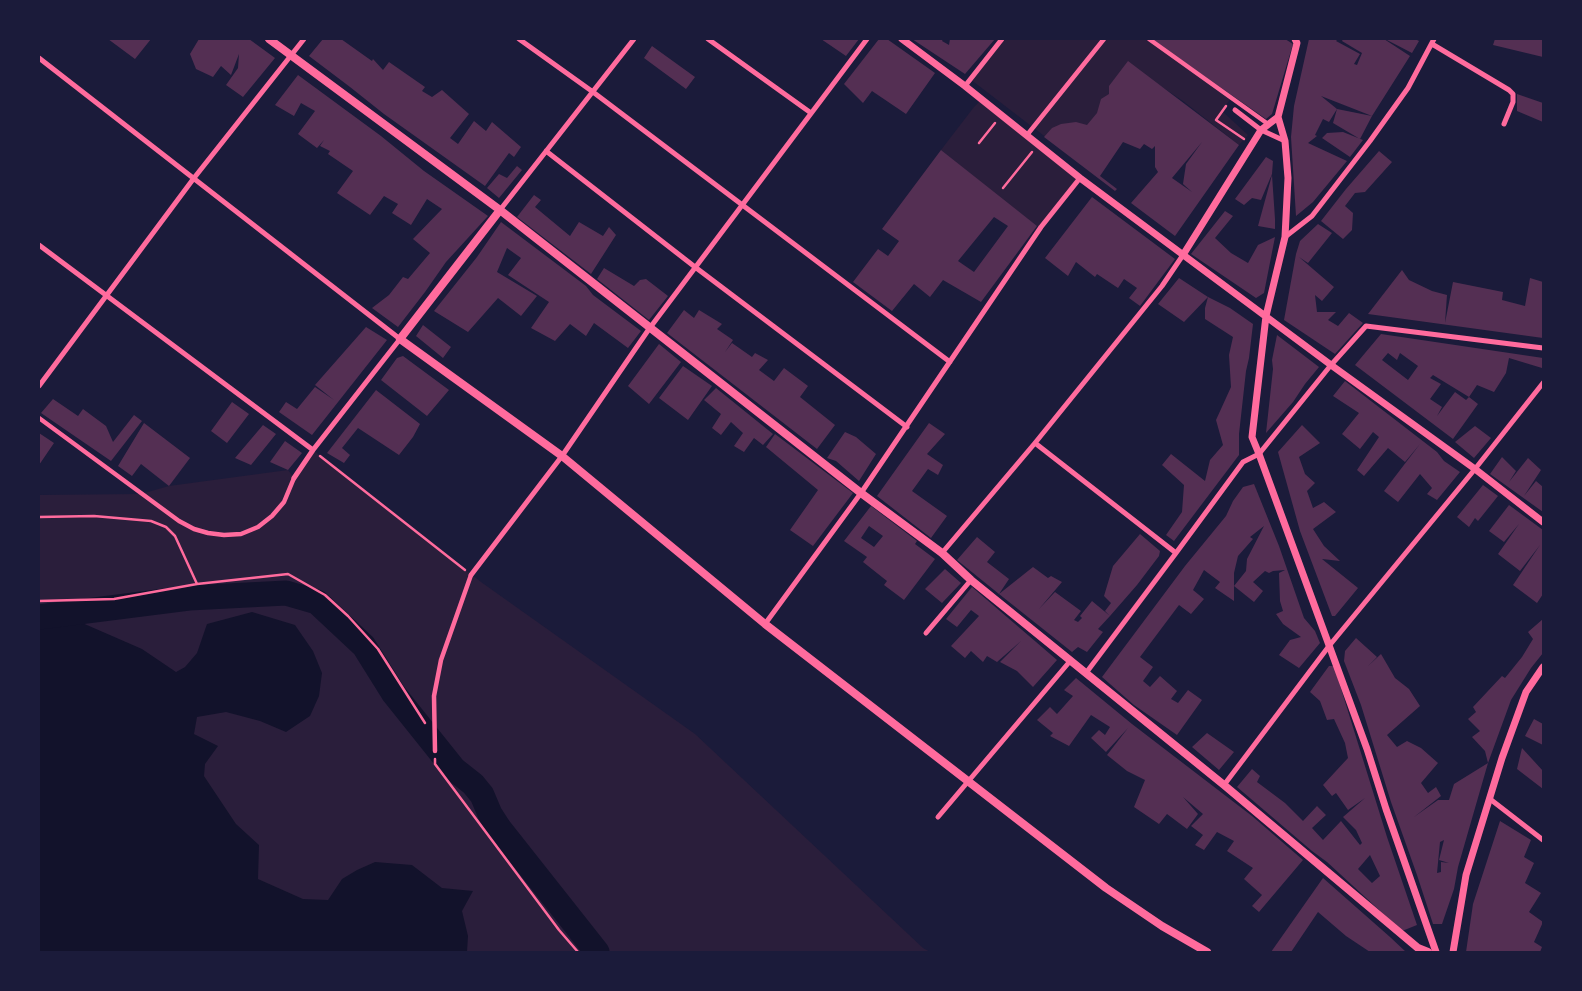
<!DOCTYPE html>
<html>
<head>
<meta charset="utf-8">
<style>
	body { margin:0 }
	#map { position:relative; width:1582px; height:991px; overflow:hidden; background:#1b1b3a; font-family:"Times New Roman",serif }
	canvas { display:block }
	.frame { position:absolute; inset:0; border:40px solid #1b1b3a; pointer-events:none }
</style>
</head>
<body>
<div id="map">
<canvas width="1582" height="991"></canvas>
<div class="frame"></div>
</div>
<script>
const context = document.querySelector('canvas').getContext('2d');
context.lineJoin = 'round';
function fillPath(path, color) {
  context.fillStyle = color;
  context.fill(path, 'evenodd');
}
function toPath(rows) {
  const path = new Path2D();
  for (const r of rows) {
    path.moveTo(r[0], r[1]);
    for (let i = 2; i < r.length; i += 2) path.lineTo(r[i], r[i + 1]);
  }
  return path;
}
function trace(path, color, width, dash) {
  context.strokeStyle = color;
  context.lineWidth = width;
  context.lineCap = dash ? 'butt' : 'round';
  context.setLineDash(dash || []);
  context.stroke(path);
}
fillPath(toPath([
	[1002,39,1152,39,1231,98,1222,111,1248,135,1239,145,1183,101,1159,85,1095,175,970,79],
	[981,100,1080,178,1041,227,1037,226,1006,203,941,150,974,107],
	[313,450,481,582,695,734,923,948,930,952,39,952,39,495,141,494,169,486,288,470,294,478]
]), '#2a1e3b');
fillPath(toPath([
	[252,612,295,625,313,651,322,673,319,696,310,716,286,732,260,721,226,712,197,717,194,734,218,746,205,764,204,776,236,824,259,845,258,879,303,899,328,900,342,879,357,870,375,862,412,865,442,888,473,891,462,911,468,936,467,952,39,952,39,625,80,622,142,649,176,672,185,667,197,653,207,624]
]), '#12122b');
trace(toPath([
	[39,617,189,598,286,593,317,602,364,646,394,694,454,769,473,784,482,795,490,814,499,828,597,952]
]), '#12122b', 25);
fillPath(toPath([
	[108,39,151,39,135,59],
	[199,39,249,39,275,58,243,97,226,85,238,68,239,54,231,75,221,66,213,77,196,69,190,54],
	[323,39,341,39,372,61,373,59,383,70,389,62,425,87,422,91,432,97,442,90,469,114,450,138,458,144,474,121,486,131,492,122,521,147,514,157,509,153,485,186,384,114,350,87,309,56],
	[821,39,859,39,846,56],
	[879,39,887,39,935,73,906,114,872,91,863,103,844,84],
	[912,39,943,39,942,41,949,45,950,39,995,39,965,74],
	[1151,39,1285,39,1293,44,1272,114,1266,119],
	[1309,39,1338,39,1336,41,1360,54,1354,64,1357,65,1362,53,1342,41,1343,39,1384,39,1410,56,1372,116,1360,139,1333,123,1337,109,1372,116,1321,96,1337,109,1329,122,1323,119,1315,135,1317,136,1308,143,1347,161,1313,202,1296,216,1291,137,1294,106],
	[1385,39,1415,39,1419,41,1412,53],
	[1495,39,1543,39,1543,57,1493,45],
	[652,46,695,77,686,89,644,58],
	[1128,61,1239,145,1175,236,1131,203,1158,172,1155,167,1155,146,1152,149,1144,144,1140,149,1123,142,1100,176,1117,189,1115,191,1044,137,1052,128,1061,124,1076,122,1087,125,1097,113,1101,99,1109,94,1109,86],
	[1202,142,1186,164,1183,184,1192,192,1172,178],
	[298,75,381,136,424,171,488,216,446,262,425,292,398,327,372,308,389,295,403,277,408,279,430,253,413,239,442,209,427,199,411,225,392,213,398,204,384,196,370,215,337,193,353,171,328,154,330,151,320,146,324,140,317,148,298,134,315,111,301,103,294,116,275,105],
	[1517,94,1543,103,1543,122,1517,111],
	[1343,132,1363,140,1350,157,1322,138,1327,133],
	[941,150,1037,226,981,302,943,280,930,297,914,284,892,311,853,282,878,249,888,256,899,241,882,229],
	[994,217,1008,226,974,272,958,261],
	[1379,151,1392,162,1365,192,1355,193,1345,206,1353,213,1352,230,1343,239,1321,221,1346,189],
	[1266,157,1273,161,1272,174,1261,200,1252,198,1244,205,1235,199],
	[517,166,522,170,499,198,487,188,499,174,507,178],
	[1272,175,1275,219,1275,229,1258,226],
	[534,195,541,200,535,207,570,236,579,222,603,236,609,227,616,235,591,274,517,217],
	[1092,197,1175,259,1140,306,1129,298,1137,288,1124,279,1118,288,1097,274,1095,277,1076,262,1068,276,1045,258],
	[1225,211,1233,216,1215,238,1231,253,1248,263,1258,245,1275,237,1264,293,1256,298,1191,254],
	[501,222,586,286,593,295,641,331,628,348,594,323,586,336,570,324,555,341,531,328,549,302,508,275,521,258,507,248,497,272,537,296,521,316,498,298,468,332,434,311,477,257],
	[1318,224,1332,233,1308,263,1299,257,1334,287,1322,301,1315,295,1317,312,1336,312,1328,320,1338,326,1349,313,1363,323,1335,354,1284,320,1296,254,1300,241],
	[604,268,634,286,640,280,646,279,668,296,649,320,597,279],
	[1402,270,1409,280,1432,291,1447,295,1445,323,1453,282,1503,292,1502,300,1525,306,1530,278,1543,282,1543,338,1368,314],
	[1179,278,1208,297,1184,322,1158,304],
	[1208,297,1230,308,1253,324,1249,358,1246,371,1239,434,1239,455,1174,541,1166,535,1182,512,1184,485,1162,465,1171,454,1205,481,1210,460,1223,445,1216,420,1231,387,1229,355,1233,337,1205,319,1205,308],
	[684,310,694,318,699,310,722,324,717,329,733,340,725,352,732,343,752,357,755,353,768,360,759,370,774,381,784,368,808,386,800,397,835,425,817,449,667,333],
	[423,325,451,347,443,358,416,336],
	[366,327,387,340,312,435,279,412,286,402,297,409,315,387,334,400,315,385],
	[1381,334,1543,358,1543,365,1542,368,1509,358,1506,373,1494,392,1477,385,1469,397,1433,375,1430,378,1441,384,1430,399,1442,407,1437,416,1455,392,1466,400,1469,397,1478,404,1453,439,1355,365],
	[1388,353,1397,360,1400,353,1418,366,1408,380,1382,360],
	[1277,335,1319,367,1305,384,1293,402,1266,433,1273,369,1272,360],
	[659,344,681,362,649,404,628,386],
	[403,356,449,390,427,416,381,380,397,358],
	[683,366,712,386,688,420,659,398],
	[1345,381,1437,452,1444,461,1460,472,1437,500,1427,494,1432,488,1420,474,1398,502,1384,491,1420,444,1405,462,1388,448,1364,476,1357,470,1379,437,1373,432,1360,449,1342,434,1359,413,1333,396],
	[716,388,773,434,763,445,754,438,744,452,734,446,743,433,731,422,721,435,712,428,721,414,704,400],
	[376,390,420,424,413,437,399,455,358,428,342,448,350,455,344,463,327,453],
	[53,399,78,416,83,409,106,426,113,442,134,415,142,421,111,461,41,413],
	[232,402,249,414,227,443,211,431],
	[144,423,190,458,169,486,141,464,132,476,118,466],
	[929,423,945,434,927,454,943,465,938,475,928,469,912,491,947,516,931,538,877,496],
	[263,425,276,434,251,465,235,458],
	[1302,425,1320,443,1299,457,1305,474,1315,483,1307,491,1313,508,1324,502,1336,512,1313,529,1324,546,1340,561,1322,559,1358,588,1335,616,1332,616,1300,531,1278,452],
	[1475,426,1491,438,1474,458,1455,442],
	[845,432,856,437,876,454,859,481,836,461,827,458],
	[39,433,54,443,39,465],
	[775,434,853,493,813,546,790,530,818,490,766,447],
	[285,441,302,453,288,470,270,462],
	[1502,457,1516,471,1509,482,1528,458,1541,470,1524,496,1536,481,1543,487,1543,512,1490,474],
	[1254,484,1279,546,1304,618,1315,631,1320,643,1299,668,1279,655,1290,640,1301,637,1283,624,1276,614,1283,611,1280,601,1279,573,1285,570,1273,571,1269,573,1265,571,1253,582,1263,591,1254,602,1234,586,1234,601,1215,588,1220,582,1204,570,1193,590,1204,599,1191,614,1179,605,1140,657,1153,667,1143,681,1150,687,1160,676,1177,691,1171,699,1178,703,1188,690,1202,700,1177,735,1134,705,1102,677,1185,566,1226,516,1233,501,1243,487],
	[1264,526,1247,559,1246,571,1234,586,1234,573,1238,556,1253,539,1250,537],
	[1483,485,1498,496,1478,521,1475,518,1469,527,1457,517],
	[1509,505,1543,530,1543,594,1537,603,1513,585,1540,545,1520,571,1498,554,1519,524,1504,542,1489,531],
	[871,506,917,541,915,544,935,559,904,600,884,585,887,581,863,562,867,557,844,541],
	[869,526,883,536,874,547,861,538],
	[1140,534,1160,551,1159,556,1137,585,1110,616,1105,611,1111,603,1104,596,1113,566],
	[977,537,995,552,987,562,1009,579,999,594,957,560],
	[1033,567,1048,578,1051,576,1062,582,1039,609,1055,592,1081,611,1074,620,1078,622,1082,618,1080,616,1092,601,1110,616,1098,629,1103,632,1087,652,1078,647,1072,652,999,594],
	[945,569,961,583,942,603,925,589],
	[972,587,1057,660,1033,687,1017,671,1000,662,1021,641,997,662,987,656,983,662,971,651,965,658,951,646,979,616,971,610,957,627,946,619],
	[1543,619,1543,653,1531,668,1511,700,1488,763,1458,867,1454,889,1442,924,1433,924,1417,875,1391,802,1361,705,1344,661,1345,651,1356,638,1377,657,1367,667,1381,654,1395,678,1409,689,1420,706,1387,735,1397,747,1407,741,1421,748,1438,763,1421,783,1428,793,1436,787,1441,796,1414,817,1438,800,1449,800,1454,784,1488,763,1485,751,1472,737,1480,731,1468,719,1476,712,1473,707,1502,676,1505,678,1522,657,1533,639,1528,632],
	[1444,840,1439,860,1449,863,1441,862,1441,872,1437,873,1440,842],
	[1329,666,1334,666,1387,837,1417,925,1402,931,1327,862,1312,851,1237,787,1252,769,1260,776,1257,782,1285,803,1303,821,1317,806,1326,815,1312,828,1323,840,1341,821,1360,845,1362,843,1356,830,1343,817,1365,798,1348,810,1336,793,1332,796,1323,785,1348,758,1345,743,1334,719,1327,720,1320,701,1310,692],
	[1370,855,1380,876,1372,883,1358,869],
	[1076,678,1132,724,1252,816,1303,860,1259,912,1252,906,1262,895,1244,879,1253,868,1227,851,1234,841,1217,832,1204,850,1195,845,1203,835,1191,826,1203,814,1183,797,1198,814,1187,829,1167,814,1159,824,1134,807,1145,780,1127,771,1107,755,1128,728,1106,752,1091,738,1099,730,1105,735,1110,727,1091,715,1069,746,1050,736,1053,733,1037,720,1050,707,1057,714,1073,696,1064,690],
	[1534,719,1543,724,1543,745,1525,736],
	[1207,733,1234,752,1219,770,1192,747],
	[1522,748,1543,771,1543,789,1517,769],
	[1500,821,1531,840,1524,857,1534,863,1525,883,1541,893,1529,912,1543,922,1534,942,1542,947,1540,952,1466,952,1473,904],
	[1323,878,1390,937,1406,952,1370,952,1346,936,1318,912,1291,952,1271,952]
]), '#542f53');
trace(toPath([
	[1226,106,1216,120,1244,139],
	[979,143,995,123],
	[1003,188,1032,152],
	[320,456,465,570],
	[39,517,94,516,151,521,166,527,175,536,197,584],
	[39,601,114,599,197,584,288,574,325,595,348,616,378,649,425,723],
	[435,759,435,764,559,930,578,952]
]), '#ff6b9d', 2.5);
trace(toPath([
	[1149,39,1268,124],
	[1027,135,1104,39],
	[39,418,179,521,194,529,208,533,224,535,241,534,258,527,272,516,284,502,294,478],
	[435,751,434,696,441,660,471,575]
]), '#ff6b9d', 4.5);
trace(toPath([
	[519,39,593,92,950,362],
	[708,39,811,113],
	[1432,44,1509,90,1513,94,1513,102,1504,124],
	[39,58,400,339,313,450,294,478],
	[965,86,1002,39],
	[1235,110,1261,130,1285,141],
	[546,151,695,267,907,427],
	[500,210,634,39],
	[1285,237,1312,216,1370,141,1408,88,1434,39],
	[39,245,313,450],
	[39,386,194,178,304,39],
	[1035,443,1176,553],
	[942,553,1035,443,1162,286,1183,255],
	[471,575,562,456,649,329,867,39],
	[765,624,861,493,1041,227,1080,178],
	[926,633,971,580],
	[1086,673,1176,553,1243,462,1259,454,1331,365,1366,326,1543,348],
	[1224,785,1329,646,1475,469,1543,383],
	[1490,799,1543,840],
	[938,817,1071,660]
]), '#ff6b9d', 5);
trace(toPath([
	[902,39,965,86,1080,178,1331,365,1475,469,1543,522],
	[1278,117,1285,141,1288,178,1285,237,1266,316,1252,437,1259,454,1367,749,1386,809,1436,952],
	[1183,255,1261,130,1278,117,1297,43,1295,39],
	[1453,952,1466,875,1502,758,1526,692,1543,667]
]), '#ff6b9d', 7);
trace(toPath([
	[269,39,500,210,861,493,942,553,971,580,1224,785,1418,948,1428,952],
	[500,210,400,339,562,456,765,624,1106,888,1162,926,1207,952]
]), '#ff6b9d', 8);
</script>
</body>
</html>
